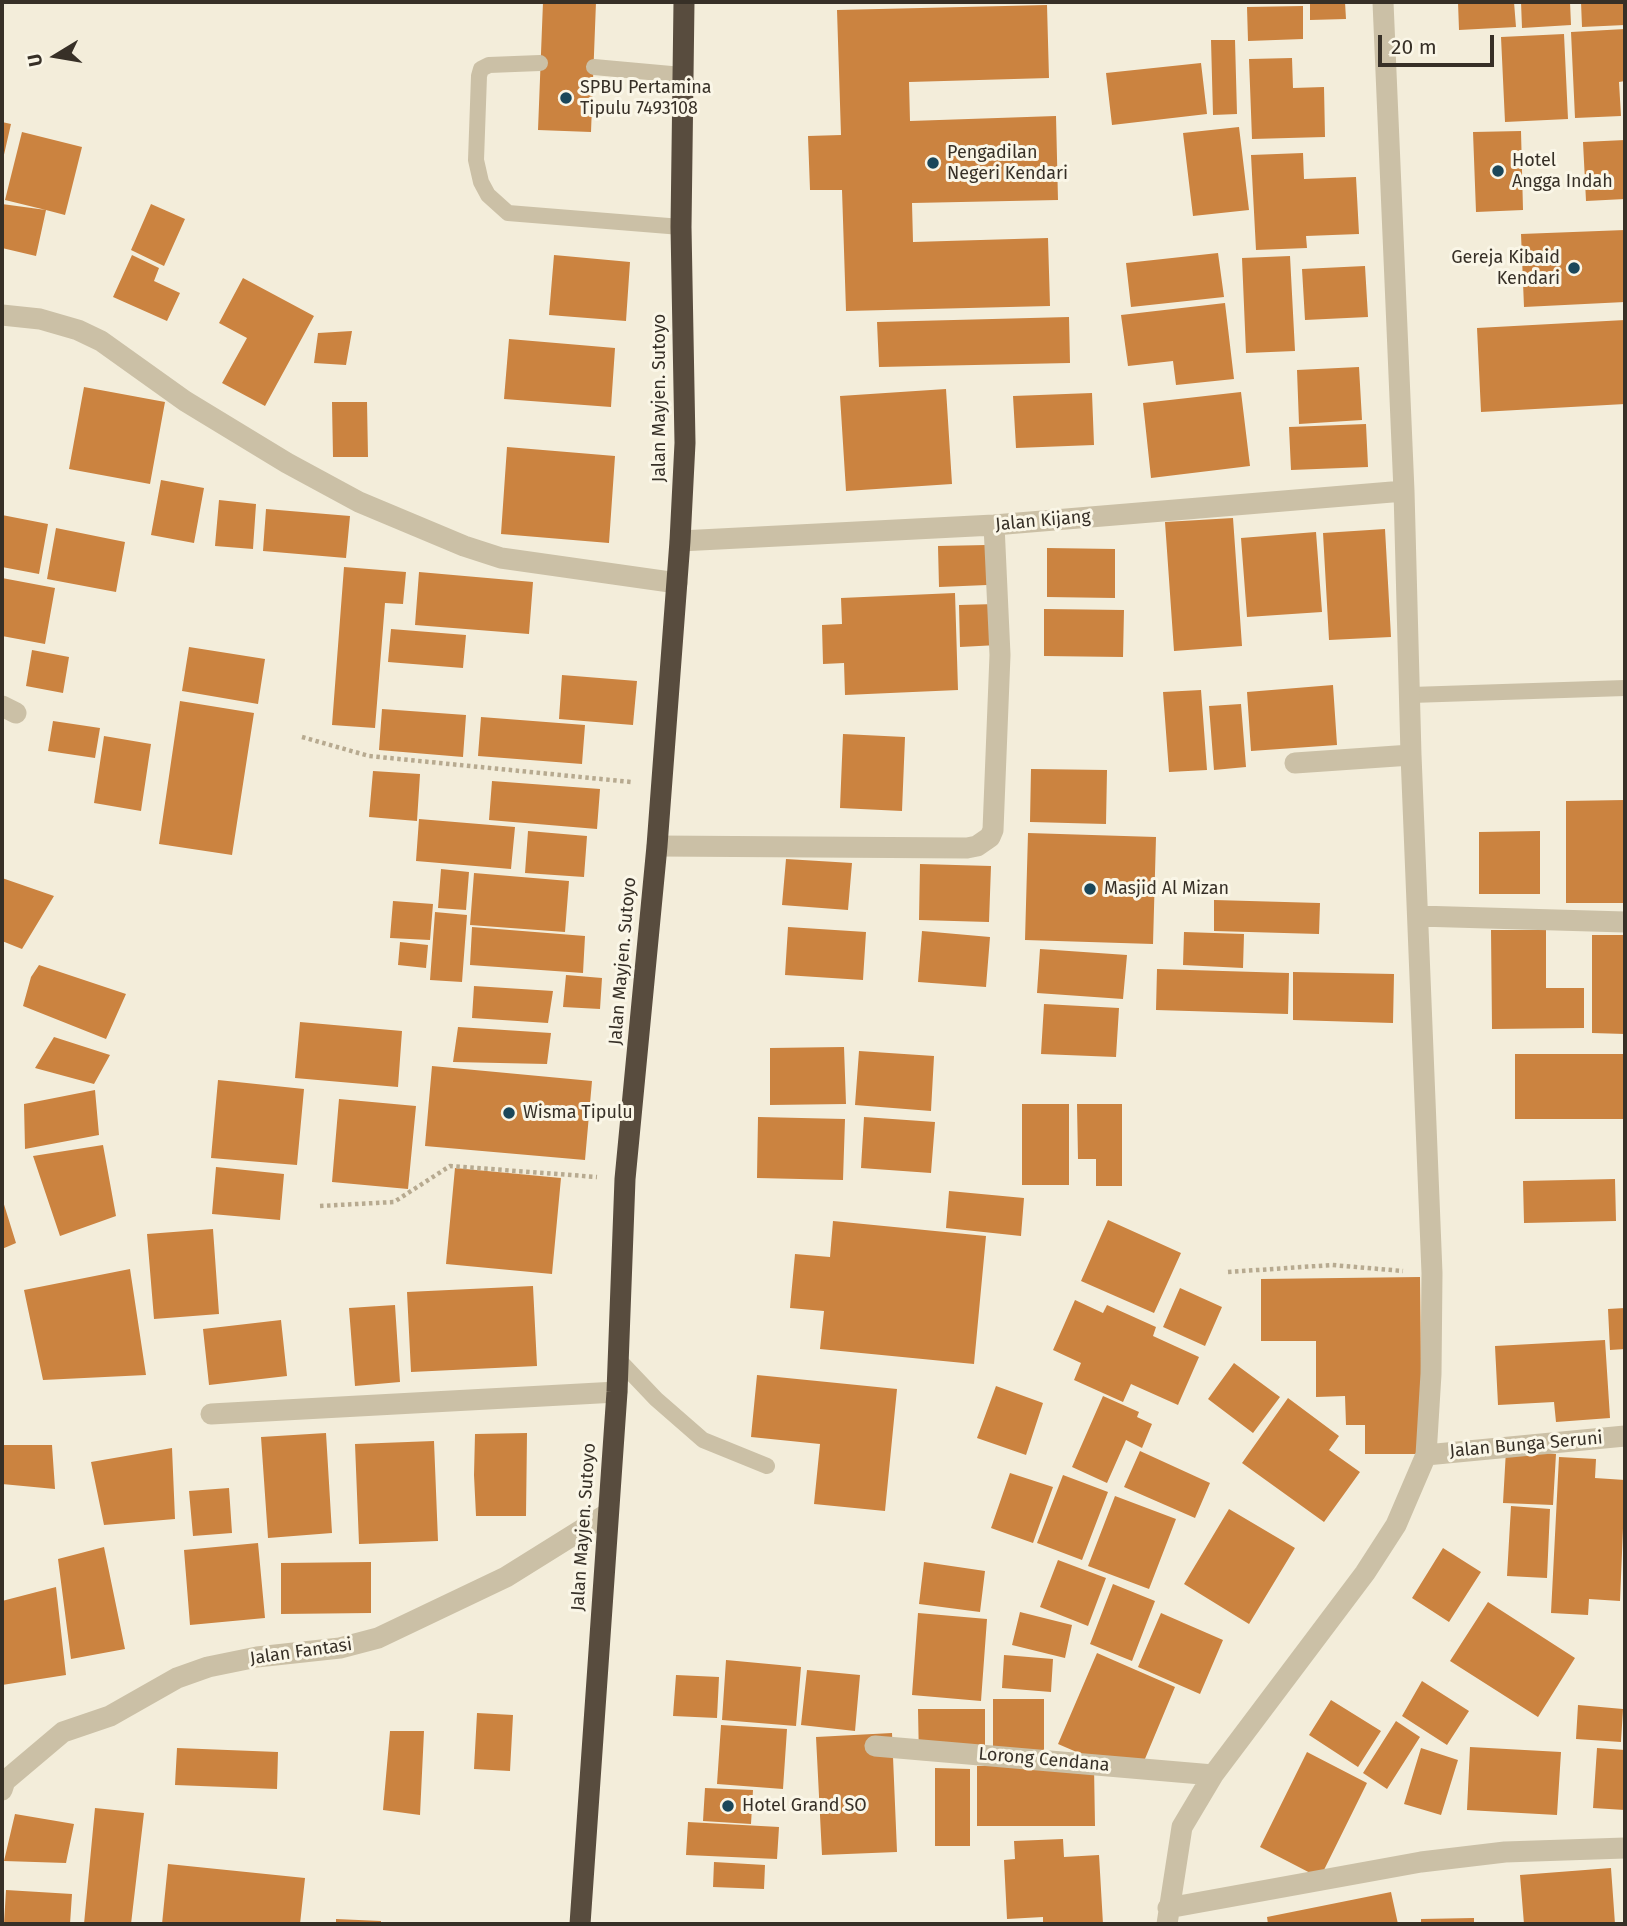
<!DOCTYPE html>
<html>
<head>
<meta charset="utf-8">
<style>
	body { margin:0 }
	#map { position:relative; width:1627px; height:1926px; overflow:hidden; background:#f3edda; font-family:"Fira Sans",sans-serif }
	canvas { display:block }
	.frame { position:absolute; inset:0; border:4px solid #373027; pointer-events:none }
	.north { position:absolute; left:21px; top:21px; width:70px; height:70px; -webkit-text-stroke:5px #faf6e7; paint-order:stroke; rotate:259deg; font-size:19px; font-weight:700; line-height:28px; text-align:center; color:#373027 }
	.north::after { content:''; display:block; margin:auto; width:24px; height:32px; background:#373027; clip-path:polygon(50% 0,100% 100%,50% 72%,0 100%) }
	.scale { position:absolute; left:1378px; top:35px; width:116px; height:32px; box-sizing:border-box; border:4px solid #373027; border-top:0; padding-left:9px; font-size:21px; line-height:24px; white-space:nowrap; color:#373027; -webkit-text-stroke:5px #faf6e7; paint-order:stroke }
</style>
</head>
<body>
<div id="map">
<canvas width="1627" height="1926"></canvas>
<div class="frame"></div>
<div class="north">U</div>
<div class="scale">20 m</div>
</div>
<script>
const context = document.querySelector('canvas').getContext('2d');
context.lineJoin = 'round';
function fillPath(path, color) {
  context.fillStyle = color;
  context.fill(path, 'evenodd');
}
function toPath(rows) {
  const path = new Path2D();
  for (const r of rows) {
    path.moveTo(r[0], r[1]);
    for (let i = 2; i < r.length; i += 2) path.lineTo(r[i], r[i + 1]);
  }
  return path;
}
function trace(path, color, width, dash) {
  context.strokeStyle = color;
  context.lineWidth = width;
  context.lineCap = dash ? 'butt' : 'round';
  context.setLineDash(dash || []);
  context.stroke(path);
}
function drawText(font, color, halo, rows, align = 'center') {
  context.font = font + ' "Fira Sans",sans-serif';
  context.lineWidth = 6;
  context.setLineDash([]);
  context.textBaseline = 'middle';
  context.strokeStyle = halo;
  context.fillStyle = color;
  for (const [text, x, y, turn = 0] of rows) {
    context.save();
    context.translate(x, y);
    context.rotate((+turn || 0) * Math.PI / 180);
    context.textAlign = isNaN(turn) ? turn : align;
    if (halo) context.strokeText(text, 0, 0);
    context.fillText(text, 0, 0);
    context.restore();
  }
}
fillPath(toPath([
	[543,2,596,2,591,132,538,130],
	[1310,2,1345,2,1346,19,1310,20],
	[1458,2,1514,2,1516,27,1459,30],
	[1521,2,1570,2,1571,25,1522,28],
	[1581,2,1625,2,1625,25,1582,27],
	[1047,5,1049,78,909,82,910,121,1056,116,1058,200,912,203,913,242,1048,238,1050,306,846,311,842,190,810,190,808,136,841,135,837,10],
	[1303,6,1303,39,1248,41,1247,7],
	[1625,29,1625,81,1619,82,1621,116,1575,118,1571,32],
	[1564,34,1568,119,1505,122,1501,37],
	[1211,40,1235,40,1237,114,1213,115],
	[1292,58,1293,88,1324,87,1325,137,1252,139,1249,59],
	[1201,63,1207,114,1112,125,1106,73],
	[2,122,11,124,3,159,2,159],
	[1239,127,1249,210,1193,216,1183,133],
	[1521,131,1523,210,1476,212,1473,132],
	[22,132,82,147,65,215,46,210,36,256,2,248,2,204,46,210,5,200],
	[1625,140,1625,199,1586,201,1583,142],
	[1303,153,1304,179,1356,177,1359,234,1306,236,1307,248,1256,250,1251,155],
	[151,204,185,219,164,266,131,250],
	[1625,230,1625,302,1524,307,1521,234],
	[1218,253,1224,297,1131,307,1126,263],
	[132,255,159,268,154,281,180,293,167,321,113,297],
	[554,255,630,262,626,321,549,315],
	[1290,256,1295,351,1246,353,1242,258],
	[1365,266,1368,317,1305,320,1302,269],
	[243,278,314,316,265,406,222,383,247,338,219,323],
	[1225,303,1234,379,1176,385,1173,361,1128,366,1121,315],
	[1069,317,1070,363,879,367,877,322],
	[1625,320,1625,404,1481,412,1477,328],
	[352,331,346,365,314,363,318,333],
	[509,339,615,348,611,407,504,399],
	[1359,367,1362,420,1299,424,1297,370],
	[84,387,165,402,150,484,69,469],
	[946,389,952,484,846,491,840,396],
	[1241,392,1250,466,1151,478,1143,403],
	[1092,393,1094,445,1016,448,1013,396],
	[332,402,367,402,368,457,333,457],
	[1366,424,1368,467,1291,470,1289,427],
	[507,447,615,456,609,543,501,534],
	[161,480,204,488,194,543,151,535],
	[219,500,256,504,253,549,215,546],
	[266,509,350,516,346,558,263,551],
	[2,515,48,524,39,574,2,567],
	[1233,518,1242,646,1174,651,1165,522],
	[56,528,125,542,116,592,47,579],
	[1385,529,1391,637,1329,640,1323,533],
	[1316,532,1322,612,1247,617,1241,538],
	[986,545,987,585,939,587,938,546],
	[1047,548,1115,549,1115,598,1047,597],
	[344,567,406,572,403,604,385,603,375,728,332,725],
	[419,572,533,582,529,634,415,625],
	[2,578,55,588,45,644,2,636],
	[955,593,958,690,845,695,844,663,823,664,822,625,842,624,841,598],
	[996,604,998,645,960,647,959,605],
	[1044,609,1124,610,1123,657,1044,656],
	[391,629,466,635,463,668,388,662],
	[189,647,265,659,258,704,182,691],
	[32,650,69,657,63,693,26,686],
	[562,675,637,681,633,725,559,719],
	[1333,685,1337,745,1251,751,1247,692],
	[1201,690,1207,770,1169,772,1163,692],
	[180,701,254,713,232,855,159,844],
	[1241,704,1246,767,1214,770,1209,706],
	[382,709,466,715,463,757,379,750],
	[481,717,585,725,582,764,478,756],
	[53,721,100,728,95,758,48,751],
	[843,734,905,737,902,811,840,808],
	[104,736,151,744,141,811,94,803],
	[1031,769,1107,770,1106,824,1030,822],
	[373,771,420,774,417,821,369,817],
	[492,781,600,789,597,829,489,820],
	[1625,800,1625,903,1566,903,1566,801],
	[419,819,515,827,511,869,416,861],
	[528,831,587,836,584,877,525,873],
	[1540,831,1540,894,1479,894,1479,832],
	[1028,833,1156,837,1153,944,1025,940],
	[786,859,852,863,848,910,782,905],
	[920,864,991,866,989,922,919,920],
	[441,869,469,872,466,910,438,908],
	[474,873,569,881,565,932,470,925],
	[2,878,54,896,22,949,2,941],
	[1214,900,1320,903,1319,934,1214,931],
	[393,901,433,904,430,940,390,938],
	[435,912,467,915,462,982,430,980],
	[472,927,585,936,583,973,470,965],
	[788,927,866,932,863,980,785,975],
	[1491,930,1546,930,1546,988,1584,988,1584,1028,1492,1029],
	[922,931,990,937,986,987,918,982],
	[1184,932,1244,934,1243,968,1183,965],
	[1592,935,1625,935,1625,1034,1592,1033],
	[400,942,428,945,426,968,398,965],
	[1040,949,1127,955,1123,999,1037,993],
	[39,965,126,994,106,1039,23,1006,31,977],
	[1157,969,1289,973,1288,1014,1156,1010],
	[1293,972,1394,974,1393,1023,1293,1020],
	[566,975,602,978,600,1009,563,1007],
	[474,986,553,991,548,1023,472,1018],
	[1044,1004,1119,1008,1116,1057,1041,1054],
	[300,1022,402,1031,398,1087,295,1078],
	[458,1027,551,1033,547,1064,453,1062],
	[54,1037,110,1055,94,1084,35,1068],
	[844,1047,846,1104,770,1105,770,1048],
	[859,1051,934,1056,931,1111,855,1105],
	[1515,1054,1625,1054,1625,1119,1515,1119],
	[432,1066,592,1081,585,1160,425,1146],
	[218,1080,304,1089,297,1165,211,1158],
	[95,1090,99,1135,25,1149,24,1104],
	[339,1099,416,1106,408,1189,332,1182],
	[1022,1104,1069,1104,1069,1185,1022,1185],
	[1077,1104,1122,1104,1122,1186,1096,1186,1096,1159,1078,1159],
	[758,1117,845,1119,843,1180,757,1178],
	[864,1117,935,1122,931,1173,861,1168],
	[103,1145,116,1216,60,1236,33,1156],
	[216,1167,284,1174,280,1220,212,1214],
	[455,1168,561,1178,552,1274,446,1264],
	[1615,1179,1616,1221,1524,1223,1523,1181],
	[949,1191,1024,1198,1021,1236,946,1228],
	[2,1198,16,1243,2,1249],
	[1108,1220,1181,1253,1154,1313,1081,1281],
	[833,1221,986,1236,974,1364,820,1349,824,1311,790,1308,795,1254,830,1257],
	[213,1229,219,1314,154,1319,147,1234],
	[130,1269,146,1375,43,1380,24,1290],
	[1420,1277,1422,1454,1365,1454,1365,1425,1346,1425,1345,1396,1316,1397,1316,1341,1261,1341,1261,1279],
	[533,1286,537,1366,411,1372,407,1292],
	[1180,1288,1222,1307,1205,1346,1163,1327],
	[1075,1300,1103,1313,1107,1305,1156,1327,1153,1336,1199,1357,1178,1405,1131,1384,1123,1402,1074,1380,1081,1363,1053,1350],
	[395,1305,400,1382,355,1386,349,1308],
	[1625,1308,1625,1349,1610,1350,1608,1309],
	[281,1320,287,1376,209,1385,203,1329],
	[1605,1340,1610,1418,1556,1422,1554,1402,1498,1405,1495,1346],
	[1234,1363,1280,1397,1253,1433,1208,1399],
	[757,1375,897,1389,885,1511,814,1504,820,1444,751,1437],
	[996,1386,1043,1403,1026,1455,977,1438],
	[1103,1396,1139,1412,1137,1417,1152,1424,1142,1448,1126,1440,1107,1483,1072,1467],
	[1288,1398,1339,1436,1329,1450,1360,1472,1324,1522,1242,1463],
	[326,1433,332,1533,268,1538,261,1437],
	[527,1433,526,1516,476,1516,474,1475,475,1434],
	[434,1441,438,1541,359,1544,355,1444],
	[2,1445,52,1445,55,1489,2,1484],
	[172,1448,175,1519,104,1525,91,1462],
	[1506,1450,1556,1454,1553,1505,1503,1503],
	[1140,1451,1210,1483,1195,1518,1124,1487],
	[1559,1457,1596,1459,1595,1478,1625,1480,1620,1601,1589,1599,1588,1615,1551,1613],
	[1010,1473,1053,1487,1033,1543,991,1528],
	[1063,1475,1108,1492,1082,1560,1037,1543],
	[229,1488,232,1533,193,1536,189,1491],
	[1115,1496,1176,1519,1149,1589,1088,1566],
	[1511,1506,1550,1509,1547,1578,1507,1576],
	[1229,1509,1295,1548,1249,1624,1184,1584],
	[258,1543,265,1618,190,1625,184,1550],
	[104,1547,125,1649,71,1659,58,1559],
	[1443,1548,1481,1572,1449,1622,1412,1598],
	[1058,1560,1106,1578,1088,1626,1040,1607],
	[371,1562,371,1613,281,1614,281,1563],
	[924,1562,985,1571,980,1612,919,1604],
	[1113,1584,1155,1601,1132,1661,1090,1644],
	[56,1587,66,1675,2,1685,2,1601],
	[1488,1602,1575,1658,1538,1717,1450,1661],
	[1020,1612,1072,1625,1065,1658,1012,1645],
	[918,1613,987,1619,981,1701,912,1695],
	[1161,1613,1223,1640,1200,1694,1138,1667],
	[1097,1653,1175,1687,1137,1778,1058,1744],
	[1004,1655,1053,1659,1051,1692,1002,1688],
	[726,1660,801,1667,796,1726,722,1720],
	[807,1670,860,1675,855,1731,801,1725],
	[676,1675,719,1677,717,1718,673,1716],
	[1422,1681,1469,1711,1447,1745,1402,1716],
	[993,1699,1044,1699,1044,1756,993,1756],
	[1331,1700,1381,1731,1358,1767,1309,1735],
	[1578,1705,1623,1709,1621,1742,1576,1739],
	[918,1709,985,1709,985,1761,919,1760],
	[477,1713,513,1715,510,1771,474,1769],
	[1396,1721,1420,1737,1387,1789,1363,1773],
	[721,1725,787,1729,783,1789,717,1784],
	[390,1731,424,1731,420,1815,383,1810],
	[892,1733,897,1852,822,1855,816,1737],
	[1470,1747,1561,1752,1557,1815,1467,1810],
	[177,1748,278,1752,277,1789,175,1785],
	[1421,1748,1458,1760,1441,1815,1404,1804],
	[1597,1748,1625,1750,1625,1810,1593,1808],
	[1307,1752,1367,1783,1320,1878,1260,1847],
	[977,1766,1094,1766,1095,1826,977,1826],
	[935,1768,970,1769,970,1846,935,1846],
	[705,1788,753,1790,751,1824,703,1821],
	[95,1808,144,1813,131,1924,84,1924],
	[15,1814,74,1824,66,1863,4,1861],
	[688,1822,779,1827,777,1859,686,1855],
	[1063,1839,1064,1857,1099,1855,1103,1924,1043,1924,1043,1917,1007,1919,1004,1860,1015,1859,1014,1841],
	[714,1862,765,1865,764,1889,713,1887],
	[168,1864,305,1878,300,1924,162,1924],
	[1611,1868,1615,1924,1524,1924,1520,1875],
	[6,1890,72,1894,70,1924,4,1924],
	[1391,1892,1398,1924,1268,1924,1267,1917],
	[1474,1918,1474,1924,1421,1924,1421,1919],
	[336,1919,381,1921,381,1924,336,1924]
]), '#cb8340');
trace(toPath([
	[302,737,369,756,631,782],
	[320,1206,394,1202,450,1166,597,1177],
	[1228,1272,1332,1265,1403,1271]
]), '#b7aa90', 4.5, [3.5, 3.5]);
trace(toPath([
	[540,63,489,65,481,69,479,76,476,160,481,182,488,195,508,213,681,227],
	[594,67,682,75],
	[1411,695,1625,688],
	[617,1358,656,1399,703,1440,767,1466]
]), '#cbc0a6', 16);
trace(toPath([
	[2,315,40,319,78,330,101,341,185,401,287,463,359,502,464,546,501,558,677,583],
	[680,541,994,525,1404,491],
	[2,706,16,713],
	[1295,763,1411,755],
	[657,846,967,848,977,846,990,837,993,830,1000,655,994,525],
	[1418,916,1625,922],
	[211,1414,617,1392],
	[1426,1455,1625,1436],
	[875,1746,1213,1775],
	[2,1790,5,1781,63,1732,110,1716,177,1678,208,1667,257,1657,340,1648,378,1638,506,1577,607,1514],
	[1168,1908,1421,1862,1505,1852,1625,1848],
	[1167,1924,1182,1827,1213,1775,1365,1573,1396,1525,1426,1455,1431,1374,1432,1273,1411,755,1404,491,1383,2]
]), '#cbc0a6', 21);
trace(toPath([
	[580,1924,617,1392,625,1179,657,846,680,541,685,443,681,227,684,2]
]), '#584c3e', 21);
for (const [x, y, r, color] of [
	[566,98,7,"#1b475a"],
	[933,163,7,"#1b475a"],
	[1498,171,7,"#1b475a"],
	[1574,268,7,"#1b475a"],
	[1090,889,7,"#1b475a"],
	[509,1113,7,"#1b475a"],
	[728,1806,7,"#1b475a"]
]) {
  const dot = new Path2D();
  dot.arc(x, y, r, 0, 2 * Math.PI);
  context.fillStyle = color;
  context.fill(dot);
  trace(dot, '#faf6e7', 2.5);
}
drawText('18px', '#373027', '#faf6e7', [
	["SPBU Pertamina",580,88],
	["Tipulu 7493108",580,109],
	["Pengadilan",947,153],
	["Negeri Kendari",947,174],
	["Hotel",1512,161],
	["Angga Indah",1512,182],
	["Gereja Kibaid",1560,258,"right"],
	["Kendari",1560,279,"right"],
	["Masjid Al Mizan",1104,889],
	["Wisma Tipulu",523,1113],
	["Hotel Grand SO",742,1806]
], 'left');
drawText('18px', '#373027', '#faf6e7', [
	["Jalan Mayjen. Sutoyo",660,398,-90],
	["Jalan Kijang",1043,521,-5],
	["Jalan Mayjen. Sutoyo",623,961,-85],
	["Jalan Bunga Seruni",1526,1445,-5],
	["Jalan Mayjen. Sutoyo",584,1527,-86],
	["Jalan Fantasi",301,1652,-8],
	["Lorong Cendana",1044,1760,5]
]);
</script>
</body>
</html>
